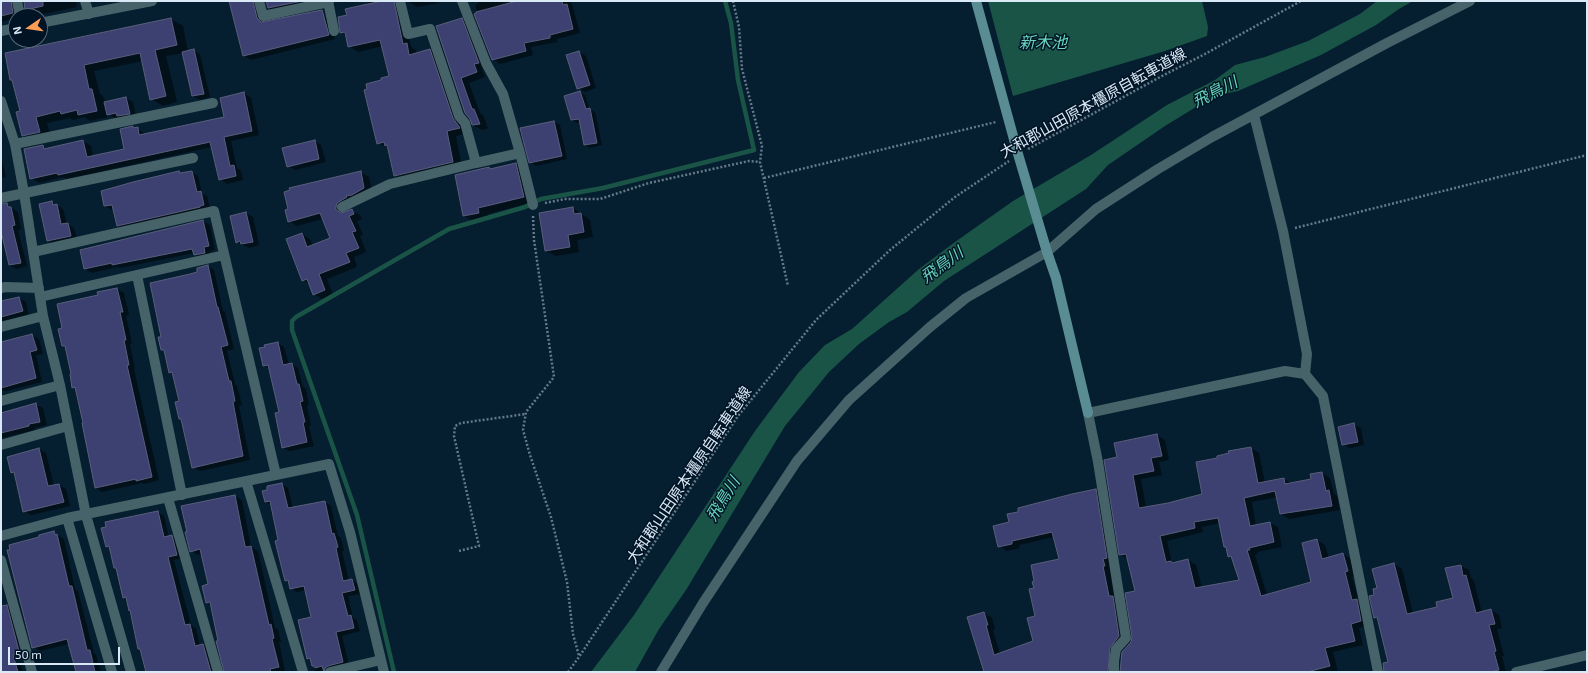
<!DOCTYPE html>
<meta charset="utf-8">
<style>
body{margin:0}
#map{position:relative;width:1588px;height:673px;overflow:hidden;background:#051e30;font-family:"Exo 2",sans-serif}
canvas{display:block}
.frame{position:absolute;inset:0;border:2px solid #dae9f6;pointer-events:none}
.north{position:absolute;left:8px;top:8px;width:40px;height:40px;box-sizing:border-box;background:#001426;border:1px solid #576979;border-radius:50%;rotate:257deg;font-size:11px;font-weight:700;line-height:16px;text-align:center;color:#dae9f6}
.north::after{content:'';display:block;margin:auto;width:14px;height:18px;background:#fc9d54;clip-path:polygon(50% 0,100% 100%,50% 72%,0 100%)}
.scale{position:absolute;left:8px;top:647px;width:112px;height:18px;box-sizing:border-box;border:2px solid #dae9f6;border-top:0;padding-left:5px;font-size:12px;line-height:14px;white-space:nowrap;color:#dae9f6;-webkit-text-stroke:3px #001426;paint-order:stroke}
</style>
<div id="map">
<canvas width="1588" height="673"></canvas>
<div class="frame"></div>
<div class="north">N</div>
<div class="scale">50 m</div>
</div>
<script>
const ctx = document.querySelector('canvas').getContext('2d');
ctx.lineJoin = 'round';
function fillPath(path, color) {
  ctx.fillStyle = color;
  ctx.fill(path, 'evenodd');
}
function shape(rows) {
  const path = new Path2D();
  for (const r of rows) {
    path.moveTo(r[0], r[1]);
    for (let i = 2; i < r.length; i += 2) path.lineTo(r[i], r[i + 1]);
  }
  return path;
}
function strokePath(path, color, width, dash) {
  ctx.strokeStyle = color;
  ctx.lineWidth = width;
  ctx.lineCap = dash ? 'butt' : 'round';
  ctx.setLineDash(dash || []);
  ctx.stroke(path);
}
function write(font, color, halo, rows, align = 'center') {
  ctx.font = font + ' "Exo 2","Noto Sans JP",sans-serif';
  ctx.lineWidth = 3;
  ctx.setLineDash([]);
  ctx.textBaseline = 'middle';
  ctx.strokeStyle = halo;
  ctx.fillStyle = color;
  for (const [text, x, y, turn = 0] of rows) {
    ctx.save();
    ctx.translate(x, y);
    ctx.rotate((+turn || 0) * Math.PI / 180);
    ctx.textAlign = isNaN(turn) ? turn : align;
    if (halo) ctx.strokeText(text, 0, 0);
    ctx.fillText(text, 0, 0);
    ctx.restore();
  }
}
const water = shape([
 [988,1,1202,1,1208,27,1207,36,1165,51,1013,96],
 [1377,1,1413,1,1399,9,1376,25,1321,55,1238,91,1214,96,1165,126,1108,165,1086,189,944,281,907,312,889,322,859,344,829,372,785,426,686,590,659,629,635,672,591,672,634,615,755,431,799,372,825,345,852,329,919,269,955,242,1013,201,1091,155,1167,105,1215,80,1235,65,1265,57,1308,41,1360,14]
]);
const shadow = shape([
 [1,1,21,1,16,18,1,22],
 [24,1,76,1,77,7,43,14,40,12,34,14,26,9],
 [230,1,259,1,259,7,264,23,323,16,330,20,335,39,251,60,244,56],
 [267,1,297,1,298,7,275,12,269,8],
 [367,1,406,1,403,8,411,47,416,50,417,54,430,50,439,55,468,133,456,136,462,167,404,180,394,175,388,148,377,143,368,90,391,77,383,46,358,52,349,46,347,35,341,32,348,16,368,5],
 [408,1,438,1,439,3,417,7],
 [477,1,571,1,580,33,557,39,557,42,531,47,533,55,500,64,493,59,475,5,478,4],
 [171,19,183,26,188,52,193,50,200,54,210,97,200,100,193,96,183,53,166,56,177,102,163,106,151,99,143,61,94,71,100,94,103,96,105,103,126,98,133,102,136,117,124,120,120,117,115,118,107,114,108,117,90,121,84,117,73,120,70,118,47,123,51,138,34,142,22,135,21,112,14,81],
 [461,19,470,24,487,68,482,69,485,77,469,83,480,113,483,115,488,128,482,130,473,125,437,27],
 [579,52,586,56,596,88,585,92,578,88],
 [580,92,585,95,590,110,595,112,602,145,590,148,585,145,580,122,577,123,572,120],
 [244,93,251,98,259,135,231,141,237,168,241,171,243,180,227,184,220,179,212,147,67,179,63,177,39,183,31,178,42,146,48,149,83,141,91,146,93,157,125,150,133,127,137,128,146,135,225,118],
 [554,122,560,125,567,159,536,166,530,162],
 [315,141,321,145,326,162,295,170,288,166],
 [1,156,6,177,1,178],
 [516,164,526,170,534,202,488,214,489,219,475,222,464,216,456,176,489,168,492,169],
 [179,172,182,174,191,172,198,176,202,194,207,196,210,209,125,230,118,226,115,209,112,210,105,206,102,192],
 [360,172,369,177,372,192,345,208,344,212,352,211,360,215,362,219,357,221,363,235,360,236,366,252,354,257,357,267,327,279,333,295,322,299,314,294,311,285,303,280,302,234,310,239,313,246,331,239,322,219,297,226,289,221],
 [52,202,63,209,67,224,74,228,77,240,55,245,48,241],
 [11,208,18,212,21,229,18,230,27,266,16,269,9,265,1,229,1,210],
 [573,208,590,220,593,237,577,240,579,252,556,256,546,251],
 [246,213,253,217,259,245,249,248,237,242],
 [203,221,210,225,215,250,210,251,211,256,201,259,194,253,120,268,117,267,92,273,85,269],
 [208,266,214,270,223,311,225,312,234,349,227,351,235,384,237,386,242,405,239,406,250,460,200,471,193,467,182,420,180,419,180,401,174,375,170,373,165,351,162,350,162,338,198,272],
 [117,289,124,293,129,315,126,316,132,343,130,344,135,369,134,369,159,480,144,484,142,483,102,492,96,488,85,424,77,389,73,387,72,375,66,347,63,346,63,329,99,296],
 [19,298,26,302,29,315,1,321,1,302],
 [32,335,39,339,43,354,36,355,42,382,6,391,1,390,1,346],
 [278,343,284,347,289,365,292,364,298,368,303,387,306,389,309,405,307,405,311,426,309,426,314,446,290,451,283,448,280,413,270,369,263,365],
 [36,405,43,408,47,425,35,428,35,430,1,438,1,414],
 [1354,425,1361,428,1364,445,1350,448,1343,444],
 [1157,435,1165,440,1169,460,1159,462,1162,475,1141,479,1146,508,1203,495,1218,459,1251,448,1259,453,1265,483,1284,479,1292,484,1313,480,1322,473,1330,478,1334,494,1337,496,1340,510,1289,519,1281,514,1278,497,1252,502,1256,526,1270,523,1278,527,1282,547,1257,552,1258,554,1255,555,1267,595,1312,582,1317,540,1325,545,1329,558,1343,554,1351,559,1356,576,1352,577,1359,601,1369,626,1359,628,1363,645,1333,652,1338,672,1121,672,1133,640,1136,592,1128,559,1120,554,1118,458],
 [1220,523,1225,546,1227,547,1229,556,1233,559,1240,581,1202,588,1196,565,1188,560,1172,563,1167,541,1203,532,1202,527],
 [39,449,46,453,54,486,59,485,66,489,70,506,31,515,24,511,15,474,12,472],
 [282,484,288,488,293,508,325,502,331,506,338,536,341,538,344,551,342,551,349,581,352,580,358,584,361,594,348,596,353,618,357,620,360,631,342,636,349,666,332,672,315,672,312,660,308,658,312,617,306,590,297,592,291,588,290,583,286,580,280,541,272,505,266,502],
 [1096,490,1104,495,1127,641,1118,653,1116,672,985,672,984,613,992,618,995,629,993,630,1000,654,1035,642,1036,616,1035,589,1060,560,1054,537,1019,545,1020,548,1007,551,999,546,1010,523],
 [235,496,242,500,251,547,258,551,275,628,278,629,281,642,279,642,285,671,228,672,211,605,207,602,209,585,202,554,198,555,191,551],
 [158,512,164,516,169,537,172,536,178,540,184,558,174,560,191,625,196,629,200,646,203,645,210,649,216,672,147,672,142,650,139,648,131,611,130,610,127,599,124,597,117,569,115,567,111,548,106,546],
 [54,533,64,539,75,589,78,591,94,653,96,655,101,672,72,672,76,671,69,644,40,651,33,647,14,572,12,571,9,559,40,538],
 [1394,564,1402,569,1413,614,1439,607,1454,599,1461,566,1469,570,1471,578,1474,581,1482,613,1491,610,1499,615,1502,628,1497,629,1504,656,1502,656,1506,672,1387,672,1389,662,1378,619,1375,617,1376,595,1378,589],
 [6,606,13,610,25,651,1,656,1,607],
 [15,662,21,666,23,672,1,672,1,667]
]);
const stream = shape([
 [394,672,357,515,292,330,292,321,296,317,449,229,525,207,541,199,603,188,754,150,738,80,731,23,725,1]
]);
const building = shape([
 [1,1,11,1,13,13,1,16,1,1],
 [24,1,43,1,43,6,25,10,24,1],
 [229,1,253,1,257,18,261,22,322,10,329,35,243,56,229,1],
 [266,1,302,1,268,8,266,1],
 [382,1,394,1,403,44,407,43,409,55,430,49,453,118,460,128,447,131,453,162,394,176,387,145,385,146,384,142,377,144,364,90,367,89,366,84,381,80,381,78,389,76,380,40,348,47,345,32,340,33,338,17,347,15,345,9,382,1],
 [517,1,562,1,563,5,567,4,573,29,550,35,550,38,524,43,526,51,492,60,474,14,476,13,476,12,517,1],
 [171,18,177,45,155,50,166,96,150,100,140,53,84,65,89,89,92,89,97,111,78,115,77,110,61,114,60,111,36,117,40,132,22,136,16,112,20,111,12,80,10,80,5,53,171,18],
 [462,18,479,63,474,64,477,72,461,78,472,109,474,109,480,124,472,125,470,119,465,113,436,26,462,18],
 [194,49,204,94,192,96,182,52,194,49],
 [579,51,590,85,577,89,566,55,579,51],
 [580,91,586,109,590,108,597,143,584,145,579,119,571,120,564,96,580,91],
 [244,92,252,131,224,137,230,166,234,165,236,176,219,180,210,142,58,175,57,173,30,179,24,149,43,145,44,149,83,140,87,157,124,149,120,129,133,126,133,128,138,127,139,135,224,117,220,98,244,92],
 [126,97,130,114,117,116,116,113,107,115,104,102,126,97],
 [554,121,562,156,529,163,520,128,554,121],
 [315,140,319,159,287,167,282,148,315,140],
 [516,163,524,197,478,208,479,213,463,216,455,175,489,167,490,169,516,163],
 [179,171,180,173,192,171,197,192,201,191,204,205,200,206,200,207,117,226,112,205,104,206,101,191,133,182,179,171],
 [361,171,364,188,352,195,346,196,347,197,337,203,336,207,336,210,341,213,352,209,354,214,349,216,356,231,352,232,359,248,346,253,350,262,319,274,325,290,313,295,307,279,302,281,286,239,302,233,307,247,330,238,320,213,288,222,285,210,288,209,284,192,290,190,289,188,361,171],
 [52,201,53,205,57,204,61,224,68,223,71,236,47,241,39,204,52,201],
 [7,203,8,207,11,207,15,225,12,226,21,263,9,265,1,231,1,204,7,203],
 [573,207,574,214,581,213,584,232,568,235,570,247,545,251,539,213,573,207],
 [246,212,253,242,241,244,240,241,236,243,230,216,246,212],
 [203,220,209,246,204,247,205,253,194,255,192,249,112,265,112,263,84,269,80,250,203,220],
 [208,265,217,307,218,307,228,345,221,347,229,381,231,381,235,401,233,402,243,456,192,468,181,419,179,419,175,402,179,401,172,372,169,373,164,350,161,350,158,337,161,337,150,283,190,274,197,272,197,268,208,265],
 [117,288,123,312,120,312,126,340,124,340,129,365,127,365,152,477,136,481,136,479,95,488,82,423,83,423,75,387,72,388,70,374,71,374,65,346,62,346,58,329,62,328,57,304,98,295,97,292,117,288],
 [19,297,23,311,1,317,1,301,19,297],
 [32,334,37,350,30,352,36,378,1,388,1,342,32,334],
 [278,342,283,365,292,363,297,384,299,384,303,401,300,402,305,422,303,422,307,442,282,448,275,413,279,412,268,365,263,366,259,348,265,347,264,345,278,342],
 [36,403,40,422,29,424,29,426,1,433,1,413,36,403],
 [1354,423,1358,442,1342,445,1338,427,1354,423],
 [1157,434,1162,456,1151,458,1154,471,1133,475,1139,508,1168,503,1202,494,1196,462,1217,458,1217,456,1229,453,1228,451,1251,447,1258,483,1284,478,1285,484,1311,479,1310,474,1322,472,1326,491,1329,490,1332,506,1280,514,1275,491,1244,498,1250,526,1270,522,1274,542,1249,548,1250,550,1247,550,1261,596,1311,582,1302,543,1317,539,1322,559,1343,553,1348,571,1345,572,1352,600,1357,599,1361,621,1351,624,1355,641,1325,648,1330,666,1307,672,1120,672,1122,652,1131,642,1132,637,1125,593,1135,591,1126,554,1119,555,1104,460,1117,457,1114,443,1157,434],
 [1218,518,1224,547,1226,547,1228,557,1231,556,1239,580,1195,588,1188,559,1172,563,1171,561,1166,562,1160,536,1195,528,1194,522,1218,518],
 [39,448,48,486,59,484,64,502,23,512,14,472,11,473,7,457,39,448],
 [282,483,288,508,325,501,332,534,334,533,338,547,336,548,343,581,352,579,355,590,342,593,348,616,351,615,354,628,336,632,343,662,328,666,325,668,324,672,322,666,315,668,314,666,312,666,310,658,307,659,298,620,311,617,304,586,290,589,288,580,285,581,275,541,278,540,270,501,265,502,262,491,267,490,267,486,282,483],
 [1096,489,1107,558,1103,559,1105,566,1103,566,1109,596,1113,596,1119,636,1110,648,1108,672,984,672,967,617,984,612,988,625,986,625,994,655,1033,641,1027,618,1035,616,1029,589,1034,588,1032,582,1034,581,1031,565,1059,559,1052,532,1012,541,1012,544,998,547,993,526,1009,522,1007,514,1018,512,1018,508,1072,494,1096,489],
 [235,495,245,546,247,547,251,546,269,625,271,624,274,638,272,639,279,667,270,669,271,672,224,672,216,641,218,641,210,602,206,603,202,586,208,584,200,549,190,552,185,532,187,532,181,506,235,495],
 [158,511,164,537,172,535,177,555,168,557,185,625,190,624,195,646,203,644,211,672,146,672,140,649,138,649,130,610,129,611,126,597,123,598,116,568,114,568,109,546,106,547,101,528,106,527,105,522,158,511],
 [54,531,55,535,57,534,69,586,72,586,87,650,90,650,95,672,76,672,67,639,32,648,7,550,10,550,9,545,39,537,39,535,54,531],
 [1394,563,1407,614,1437,607,1436,602,1453,598,1445,568,1461,565,1463,576,1466,575,1476,613,1491,609,1495,624,1489,625,1496,651,1494,652,1499,670,1490,672,1384,672,1383,663,1388,662,1377,617,1374,618,1369,596,1374,595,1373,589,1377,588,1372,569,1394,563],
 [7,605,19,651,14,652,15,654,13,655,18,672,1,672,1,606,7,605]
]);
const path = shape([
 [733,1,739,27,742,69,762,146,760,162,788,286],
 [1028,149,1162,76,1205,54,1301,1],
 [764,178,996,122],
 [545,203,565,199,600,199,649,183,749,161,760,162],
 [533,216,534,240,554,377,526,412,523,430,530,455,551,517,567,582,573,634,579,656],
 [1295,228,1587,155],
 [459,551,479,546,454,436,455,426,461,423,526,414],
 [568,672,579,657,738,416,816,320,890,250,955,197,1009,161]
]);
const street = shape([
 [17,1,20,16],
 [85,1,89,14],
 [259,1,263,16,329,2],
 [328,1,334,31],
 [400,1,408,34,430,29,459,116,465,123,476,163,520,153],
 [462,1,486,63,503,94,520,153,533,205],
 [40,23,152,1],
 [1,31,16,28],
 [1,101,15,144,24,193,43,316,60,385,86,515,131,672],
 [1254,115,1283,231,1307,354,1305,374],
 [15,144,213,103],
 [1,198,193,158],
 [342,207,390,184,476,163],
 [33,252,214,211,276,475],
 [137,275,182,495],
 [1,288,6,287,39,288],
 [40,297,224,255],
 [1,327,43,316],
 [1,401,60,385],
 [1,445,68,426],
 [246,481,303,672],
 [168,498,218,672],
 [67,518,112,672],
 [1,536,67,518,329,464,350,532,384,672],
 [1,560,32,672],
 [330,672,381,660],
 [661,672,703,603,797,461,849,400,930,327,966,298,1047,252,1096,209,1158,169,1212,137,1387,43,1470,1],
 [1114,672,1114,661,1116,649,1126,638,1098,462,1088,413,1285,371,1305,374,1323,396,1378,672],
 [1516,672,1587,655]
]);
const secondary = shape([
 [976,1,1018,154,1047,252,1056,278,1088,413]
]);
const streetNames = [
 ["大和郡山田原本橿原自転車道線",1093,103,-29],
 ["大和郡山田原本橿原自転車道線",689,475,-56]
];
const waterNames = [
 ["新木池",1043,43],
 ["飛鳥川",1215,92,-27],
 ["飛鳥川",942,265,-36],
 ["飛鳥川",723,499,-58]
];
fillPath(water, '#1a5447');
fillPath(shadow, '#0007');
strokePath(stream, '#1a5447', 4.5);
fillPath(building, '#3d4171');
strokePath(building, '#595e7b', 1);
strokePath(path, '#657a8a', 2.5, [2, 2]);
strokePath(street, '#456368', 10);
strokePath(secondary, '#5a8c94', 10);
write('15px', '#dae9f6', '#001426', streetNames);
write('italic 16px', '#68d6ba', '#001426', waterNames);
</script>
